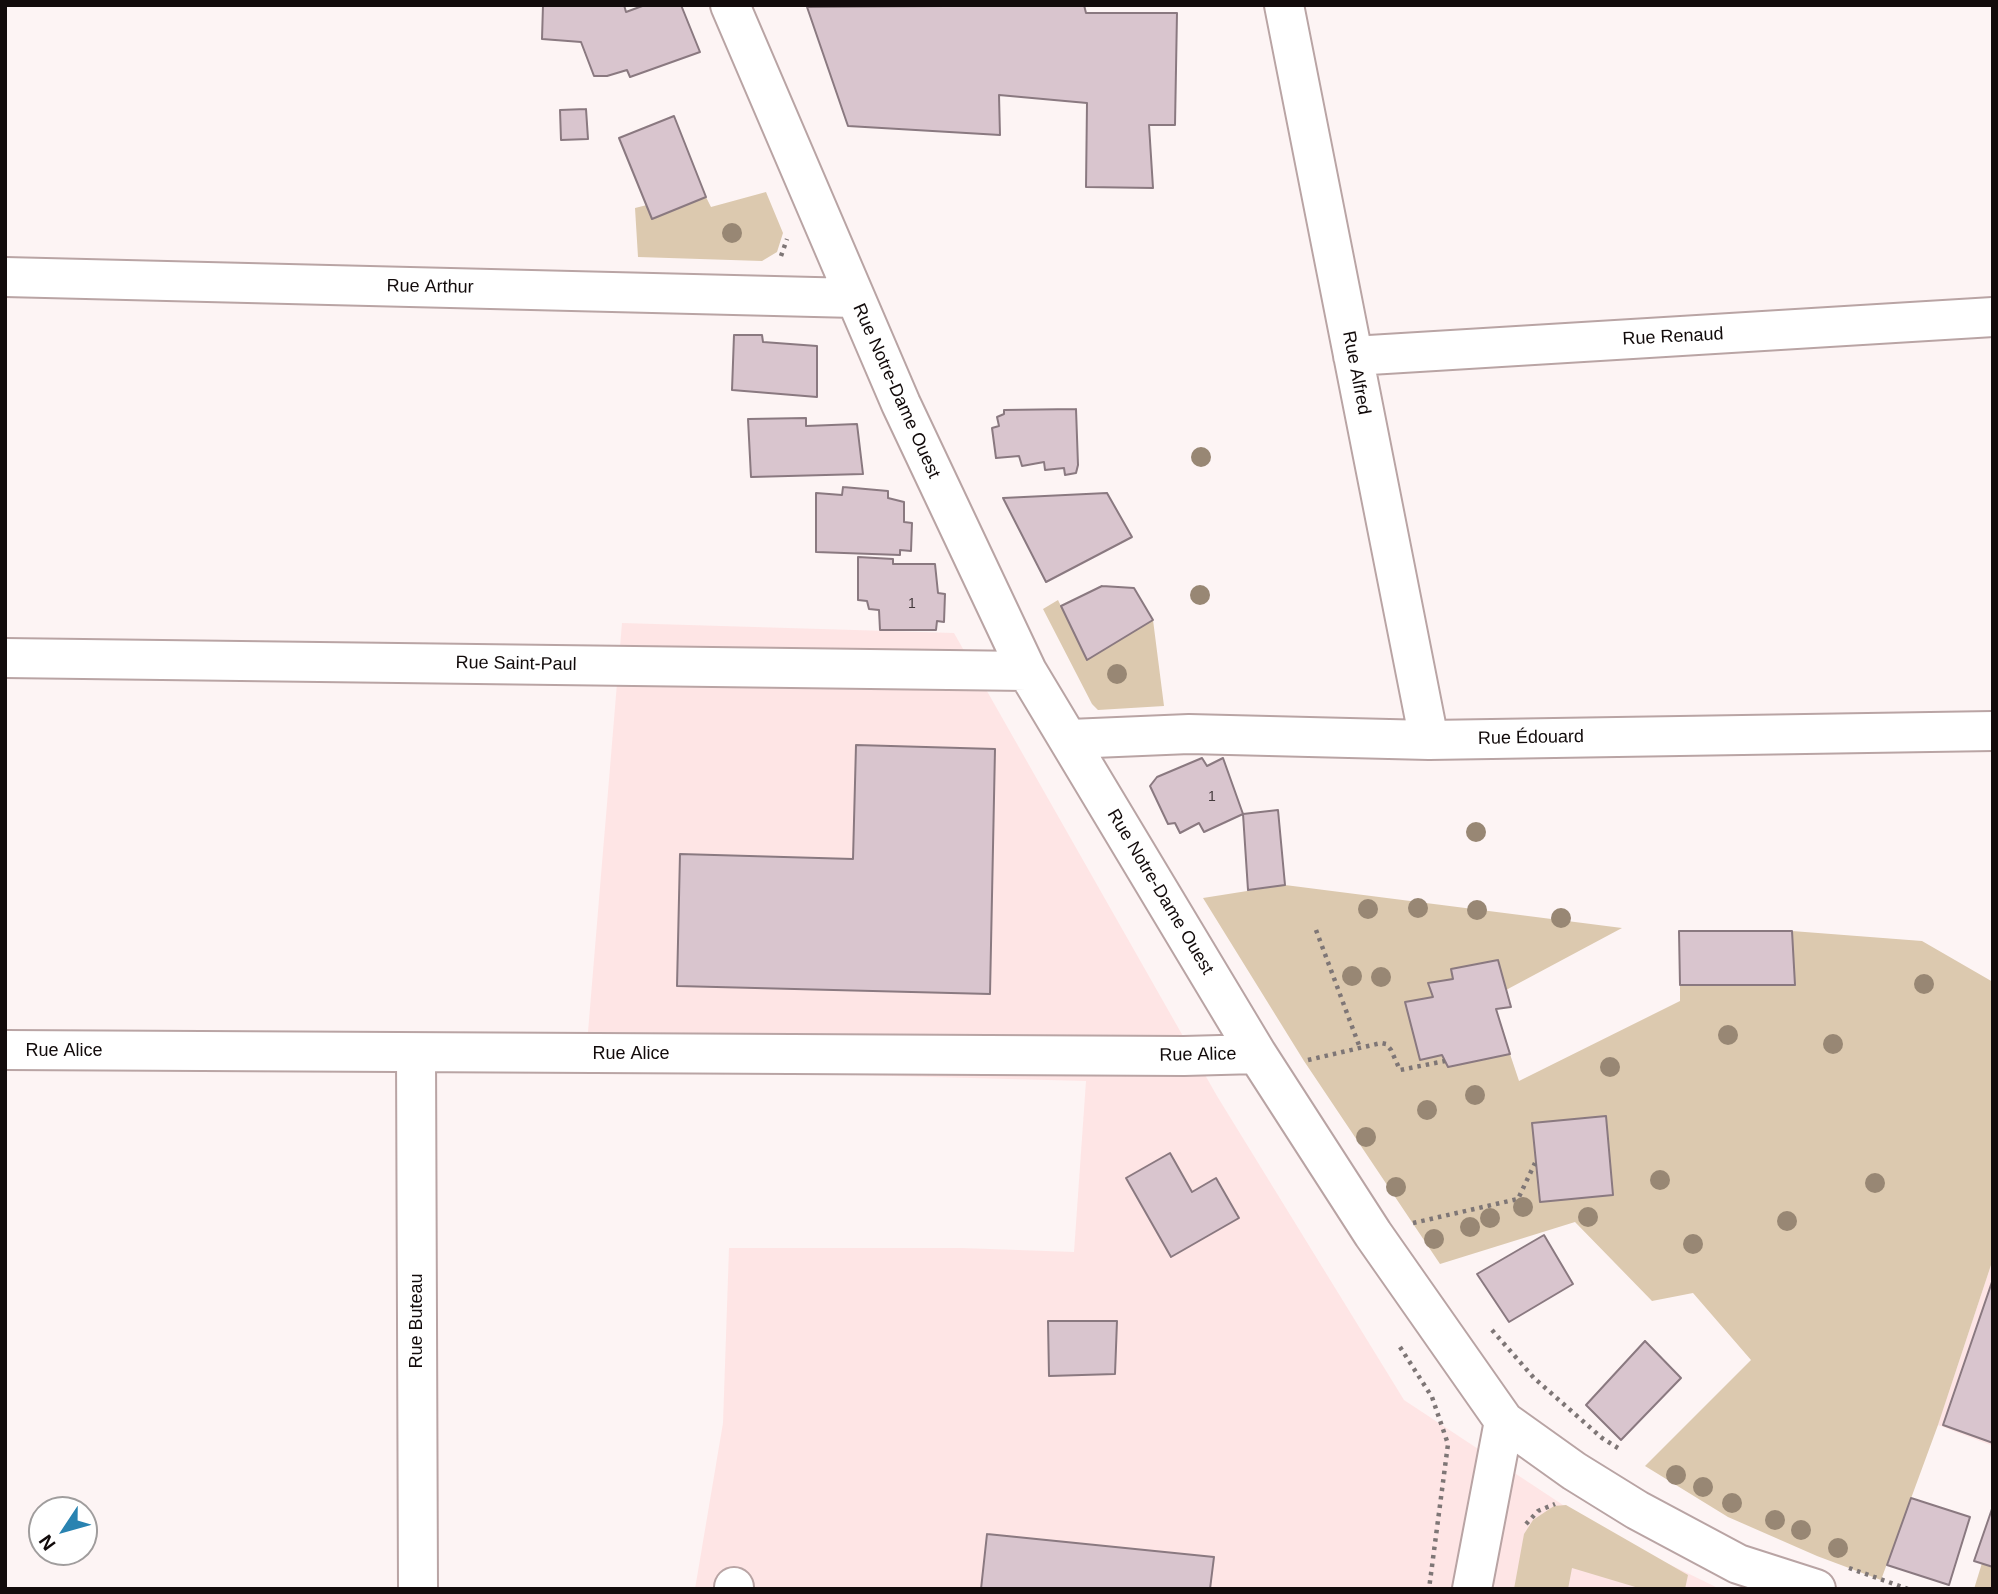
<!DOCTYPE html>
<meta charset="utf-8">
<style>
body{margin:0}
#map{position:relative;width:1998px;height:1594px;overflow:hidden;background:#fdf4f4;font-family:Arial,sans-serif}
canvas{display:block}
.frame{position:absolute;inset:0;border:7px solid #120b0b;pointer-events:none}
.north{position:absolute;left:28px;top:1496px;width:70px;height:70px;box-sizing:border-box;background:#fff;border:2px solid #a09d9d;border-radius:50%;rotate:234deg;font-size:19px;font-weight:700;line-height:28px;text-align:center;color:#120b0b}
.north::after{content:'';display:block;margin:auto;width:24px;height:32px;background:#2983b1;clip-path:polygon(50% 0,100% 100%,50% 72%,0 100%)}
</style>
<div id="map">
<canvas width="1998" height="1594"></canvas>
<div class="frame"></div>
<div class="north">N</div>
</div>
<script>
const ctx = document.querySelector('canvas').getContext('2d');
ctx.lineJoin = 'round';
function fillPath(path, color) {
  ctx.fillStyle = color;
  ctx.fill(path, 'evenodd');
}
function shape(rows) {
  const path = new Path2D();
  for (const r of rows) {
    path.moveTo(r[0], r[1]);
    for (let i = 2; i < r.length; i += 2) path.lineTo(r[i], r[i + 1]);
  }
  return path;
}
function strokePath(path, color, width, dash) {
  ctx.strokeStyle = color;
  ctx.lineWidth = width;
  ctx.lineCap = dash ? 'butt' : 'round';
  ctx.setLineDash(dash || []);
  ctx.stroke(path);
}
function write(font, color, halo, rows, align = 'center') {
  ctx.font = font + ' Arial,sans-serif';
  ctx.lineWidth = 5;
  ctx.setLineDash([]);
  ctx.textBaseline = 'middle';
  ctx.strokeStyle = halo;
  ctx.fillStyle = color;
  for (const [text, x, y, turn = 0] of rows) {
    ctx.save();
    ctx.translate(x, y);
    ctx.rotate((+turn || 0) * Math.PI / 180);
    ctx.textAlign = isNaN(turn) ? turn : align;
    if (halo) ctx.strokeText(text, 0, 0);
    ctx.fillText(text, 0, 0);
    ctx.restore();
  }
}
const built = shape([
 [622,623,954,633,1217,1096,1404,1400,1566,1507,1636,1548,1720,1589,695,1589,723,1423,729,1248,962,1248,1074,1252,1086,1081,585,1068],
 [1993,1259,1993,1446,1938,1425]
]);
const green = shape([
 [766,192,783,233,777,252,762,261,638,257,635,208,647,205,653,219,706,197,711,207],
 [1058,600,1087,660,1153,620,1164,706,1098,710,1092,704,1043,609],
 [1285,885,1622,928,1506,990,1497,960,1451,969,1453,979,1429,983,1433,997,1405,1002,1420,1060,1442,1055,1448,1067,1510,1054,1519,1081,1680,1001,1680,985,1795,985,1792,931,1922,941,1993,982,1993,1259,1938,1425,1881,1580,1817,1556,1728,1517,1645,1466,1751,1360,1693,1293,1652,1301,1575,1222,1440,1264,1304,1061,1203,898],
 [1566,1505,1688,1575,1685,1589,1642,1589,1572,1568,1568,1589,1514,1589,1524,1534,1533,1520,1554,1506],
 [1982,1563,1993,1567,1993,1589,1974,1589]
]);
const building = shape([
 [543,5,624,5,626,12,645,5,681,5,700,52,630,77,627,70,607,76,594,76,581,42,542,39,543,5],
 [1084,5,1086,13,1177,13,1175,125,1149,125,1153,188,1086,187,1087,103,999,95,1000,135,848,126,807,7,1084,5],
 [586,109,588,139,561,140,560,110,586,109],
 [674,116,706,197,652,219,619,138,674,116],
 [734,335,762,335,763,342,817,346,817,397,732,390,734,335],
 [1076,409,1078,465,1076,473,1065,475,1064,468,1045,470,1044,462,1022,466,1019,456,996,458,992,428,999,426,997,417,1004,414,1004,410,1076,409],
 [806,418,806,426,857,424,863,474,751,477,748,419,806,418],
 [843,487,888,491,888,498,904,502,904,522,912,523,911,551,900,550,900,555,816,552,816,493,842,495,843,487],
 [1107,493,1132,537,1046,582,1003,498,1107,493],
 [858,557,893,559,893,564,935,564,938,593,945,594,944,622,937,621,936,630,880,630,879,610,869,609,867,601,858,600,858,557],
 [1102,586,1134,588,1153,620,1087,660,1061,606,1102,586],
 [856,745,995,749,990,994,677,986,680,854,853,859,856,745],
 [1202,758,1207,766,1223,758,1243,814,1204,832,1199,823,1180,833,1175,823,1168,824,1150,786,1157,777,1202,758],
 [1278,810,1285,885,1248,890,1243,814,1278,810],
 [1679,931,1792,931,1795,985,1680,985,1679,931],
 [1498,960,1511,1007,1496,1009,1510,1054,1448,1067,1442,1055,1420,1060,1405,1002,1433,997,1428,983,1453,979,1451,969,1498,960],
 [1606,1116,1613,1195,1540,1202,1532,1123,1606,1116],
 [1170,1153,1192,1192,1216,1178,1239,1218,1171,1257,1126,1178,1170,1153],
 [1544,1235,1573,1284,1509,1322,1477,1274,1544,1235],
 [1993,1279,1993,1443,1943,1425,1993,1279],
 [1048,1321,1117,1321,1115,1374,1049,1376,1048,1321],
 [1645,1341,1681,1378,1621,1440,1586,1405,1645,1341],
 [1911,1498,1970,1517,1949,1585,1887,1565,1911,1498],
 [1993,1506,1993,1567,1974,1561,1993,1506],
 [987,1534,1214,1557,1210,1589,981,1589,987,1534]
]);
const path = shape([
 [781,256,787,239],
 [1316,930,1360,1048],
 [1308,1060,1381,1043,1386,1044,1391,1050,1400,1070,1445,1061],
 [1413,1223,1518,1199,1535,1163],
 [1492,1330,1534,1378,1602,1438,1618,1448],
 [1400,1347,1432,1397,1448,1444,1429,1589],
 [1526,1524,1538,1511,1555,1504],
 [1849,1568,1908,1589]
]);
const minor = shape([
 [730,5,901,404,1027,671,1257,1054,1373,1234,1504,1421,1574,1471,1637,1510,1738,1564,1816,1589],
 [1284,5,1429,740],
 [5,277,855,298],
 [1353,356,1993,317],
 [5,658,1027,671],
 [1070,739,1189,734,1429,740,1993,731],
 [5,1050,1184,1056,1257,1054],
 [416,1053,418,1589],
 [734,1589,734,1587],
 [1472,1589,1504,1421]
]);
const trees = [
 [732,233],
 [1201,457],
 [1200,595],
 [1117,674],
 [1476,832],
 [1418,908],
 [1368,909],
 [1477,910],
 [1561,918],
 [1352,976],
 [1381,977],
 [1924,984],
 [1728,1035],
 [1833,1044],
 [1610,1067],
 [1475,1095],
 [1427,1110],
 [1366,1137],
 [1660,1180],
 [1875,1183],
 [1396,1187],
 [1523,1207],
 [1588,1217],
 [1490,1218],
 [1787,1221],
 [1470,1227],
 [1434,1239],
 [1693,1244],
 [1676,1475],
 [1703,1487],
 [1732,1503],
 [1775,1520],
 [1801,1530],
 [1838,1548]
];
const numberNames = [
 ["1",912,604],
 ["1",1212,797]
];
const streetNames = [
 ["Rue Arthur",430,287,1],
 ["Rue Renaud",1673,337,-3],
 ["Rue Alfred",1356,373,79],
 ["Rue Notre-Dame Ouest",896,391,66],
 ["Rue Saint-Paul",516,664,1],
 ["Rue Édouard",1531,738,-1],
 ["Rue Notre-Dame Ouest",1160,892,59],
 ["Rue Alice",64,1051],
 ["Rue Alice",631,1054],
 ["Rue Alice",1198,1055,-1],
 ["Rue Buteau",417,1321,-90]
];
fillPath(built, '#fee5e5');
fillPath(green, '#dcc9af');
fillPath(building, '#d9c5ce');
strokePath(building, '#8a7980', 2);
strokePath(minor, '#b9a4a4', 42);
strokePath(path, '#7e7676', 4.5, [3.5, 5]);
strokePath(minor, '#fff', 38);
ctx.fillStyle = '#988774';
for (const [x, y] of trees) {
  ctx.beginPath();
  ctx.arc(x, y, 10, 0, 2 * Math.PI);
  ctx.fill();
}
write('14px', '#443a3c', null, numberNames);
write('18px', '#120b0b', '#fff', streetNames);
</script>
